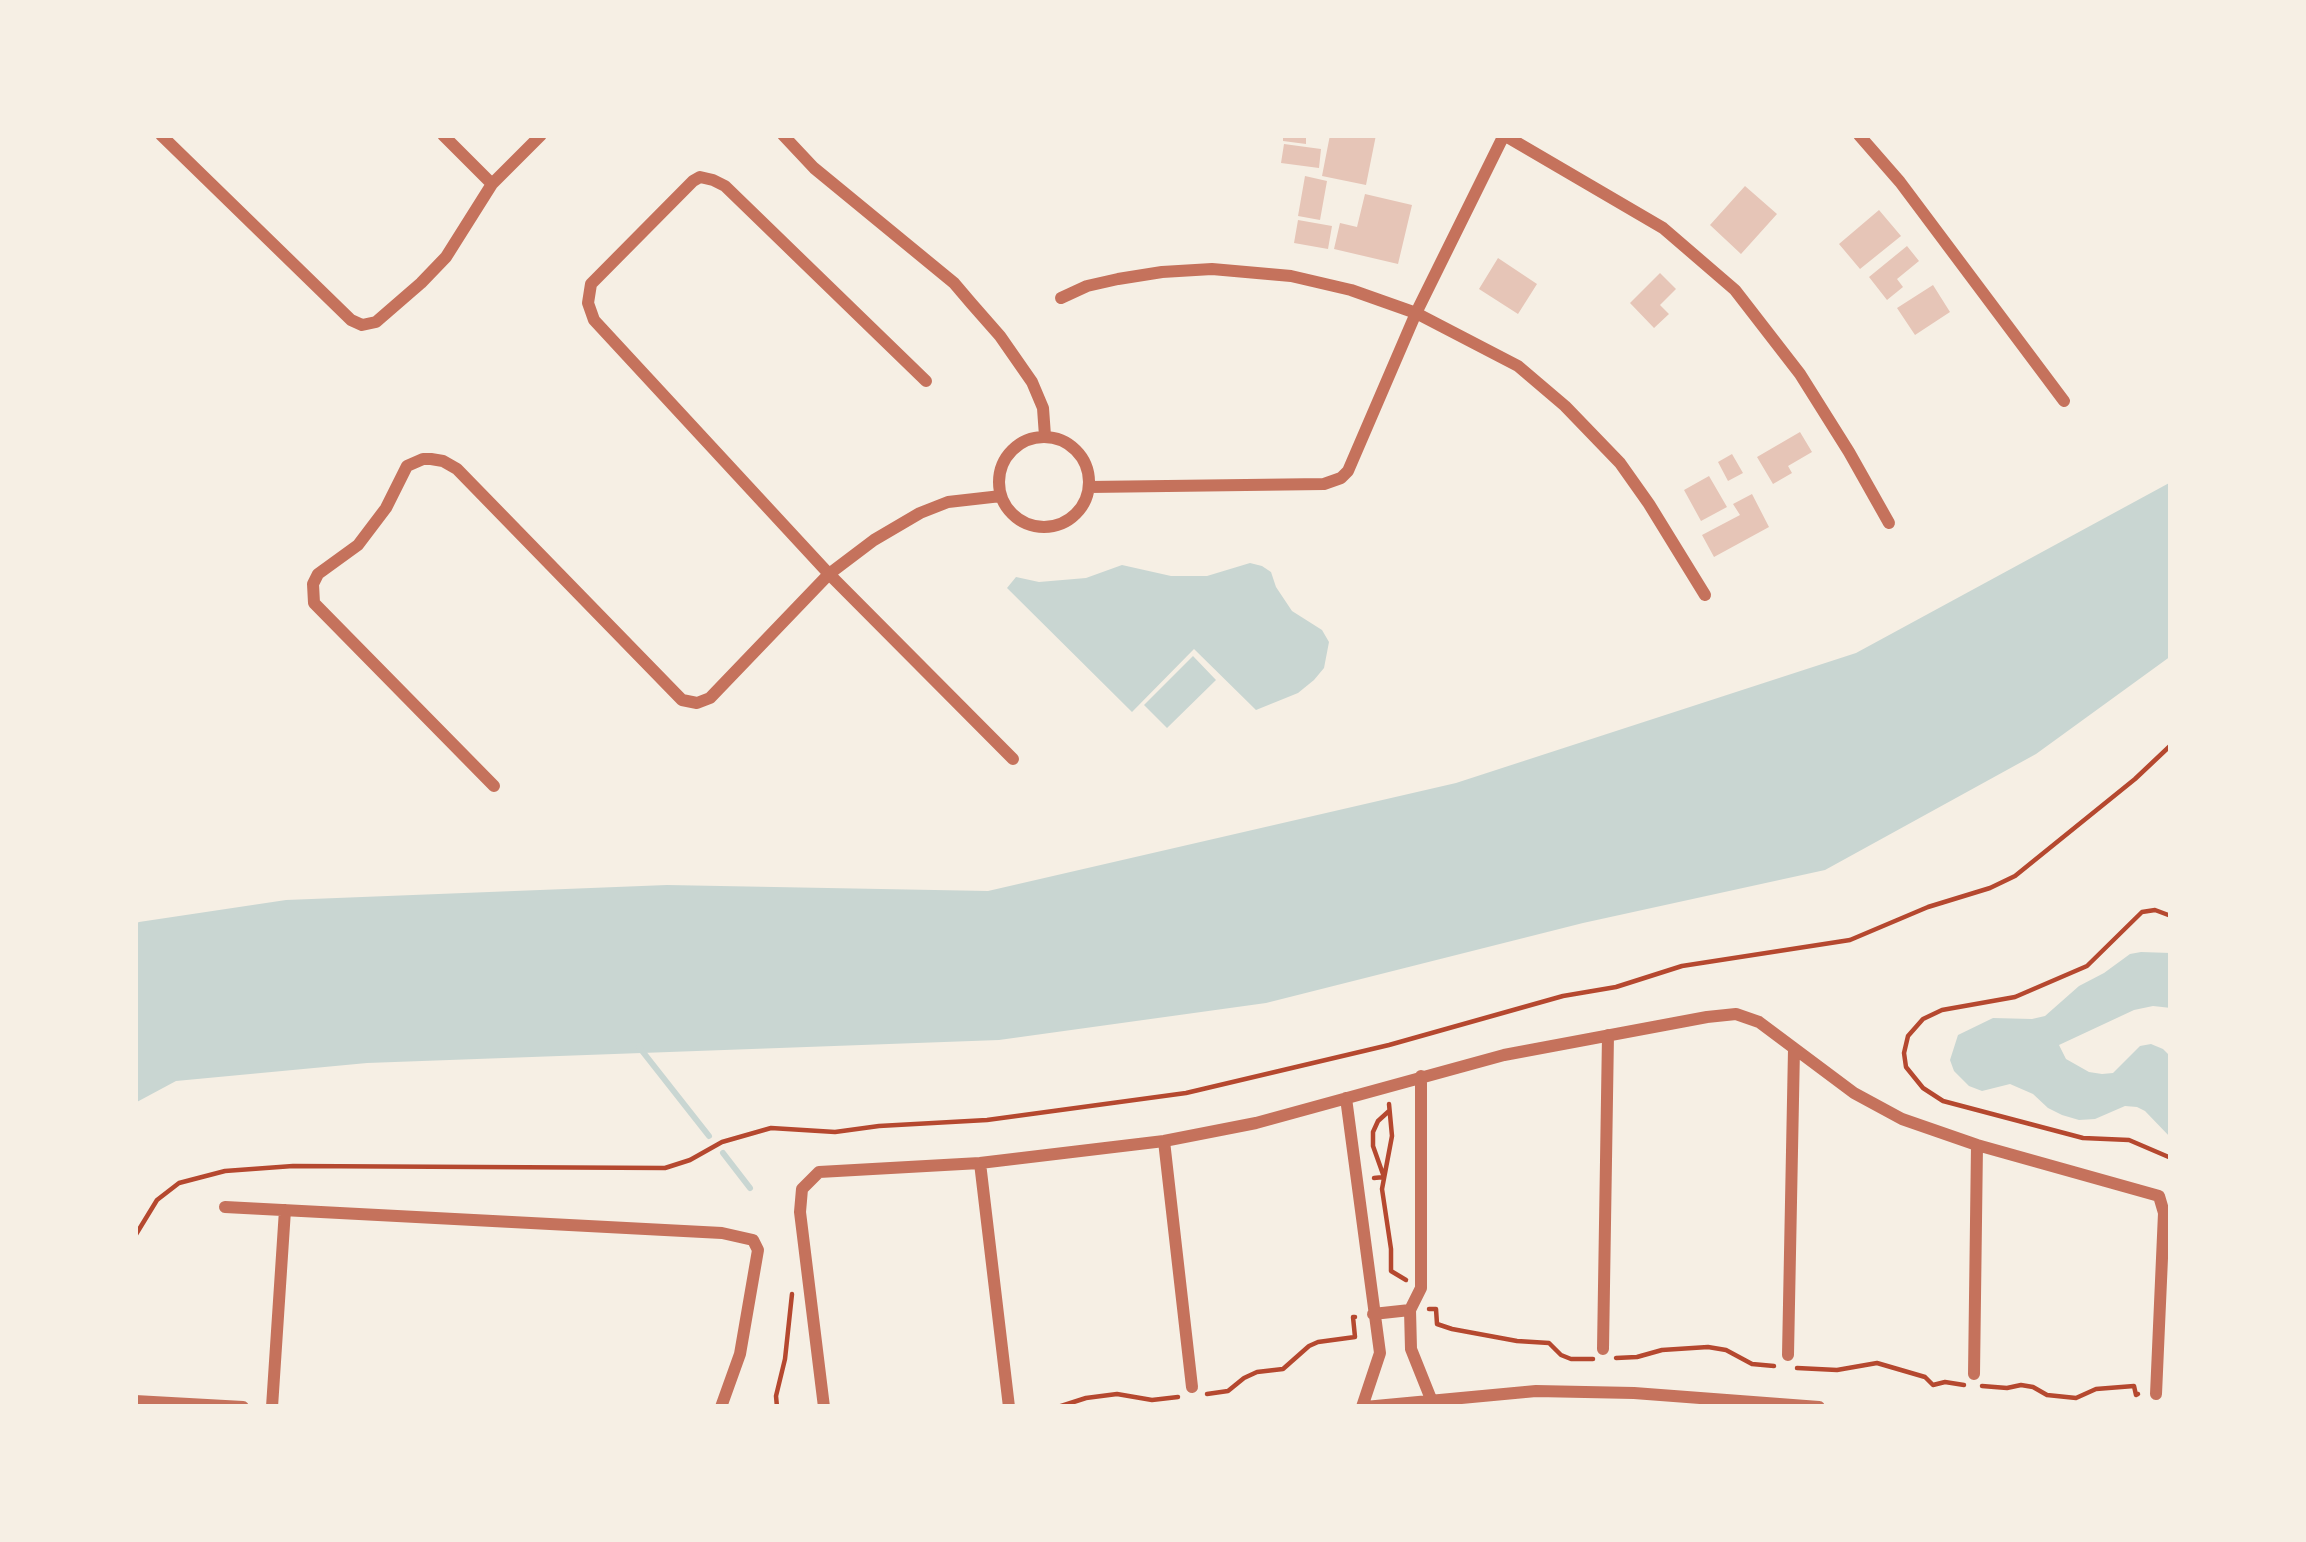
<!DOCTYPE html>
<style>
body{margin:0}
#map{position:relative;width:2306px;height:1542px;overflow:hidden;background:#f6efe4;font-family:Rubik,sans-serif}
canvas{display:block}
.frame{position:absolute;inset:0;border:138px solid #f6efe4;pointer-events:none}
</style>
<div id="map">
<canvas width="2306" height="1542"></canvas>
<div class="frame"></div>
</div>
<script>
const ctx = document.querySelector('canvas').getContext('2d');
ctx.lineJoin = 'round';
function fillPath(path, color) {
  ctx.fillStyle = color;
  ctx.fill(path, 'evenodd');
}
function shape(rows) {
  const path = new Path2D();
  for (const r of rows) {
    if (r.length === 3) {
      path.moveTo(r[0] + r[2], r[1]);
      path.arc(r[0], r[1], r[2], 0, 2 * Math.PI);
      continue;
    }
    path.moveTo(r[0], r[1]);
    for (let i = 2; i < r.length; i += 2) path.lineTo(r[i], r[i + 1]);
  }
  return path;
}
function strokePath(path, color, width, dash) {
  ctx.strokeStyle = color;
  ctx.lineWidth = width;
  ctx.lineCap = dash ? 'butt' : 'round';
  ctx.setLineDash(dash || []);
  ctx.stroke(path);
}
const water = shape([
 [2171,482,2171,656,2036,754,1825,870,1583,923,1266,1003,999,1040,367,1063,176,1081,135,1103,135,924,139,922,286,900,667,885,988,891,1456,783,1856,653],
 [1250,563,1262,566,1271,572,1276,587,1292,611,1322,630,1329,642,1324,668,1314,680,1298,693,1256,710,1194,649,1132,712,1007,588,1016,577,1039,582,1086,578,1122,565,1171,576,1207,576],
 [1193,656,1216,680,1167,728,1144,705],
 [2141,952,2171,953,2171,1008,2153,1006,2134,1010,2059,1045,2066,1059,2089,1072,2102,1074,2113,1073,2140,1046,2151,1044,2163,1049,2171,1057,2171,1138,2145,1111,2137,1107,2125,1106,2095,1119,2079,1120,2062,1115,2048,1108,2033,1094,2010,1084,1982,1091,1969,1086,1954,1071,1950,1060,1958,1035,1993,1018,2032,1019,2045,1016,2079,986,2104,973,2130,954]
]);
const stream = shape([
 [639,1047,709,1136],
 [723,1153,750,1188]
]);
const building = shape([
 [1283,135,1306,135,1306,144,1283,141],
 [1330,135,1376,135,1366,185,1322,176],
 [1284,144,1321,149,1319,168,1281,163],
 [1305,176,1327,181,1320,220,1298,216],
 [1745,186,1777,214,1741,254,1710,225],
 [1365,194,1412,205,1398,264,1334,249,1340,223,1357,227],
 [1879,210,1901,236,1860,269,1839,244],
 [1298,220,1332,226,1328,249,1294,243],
 [1907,246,1919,261,1897,279,1903,287,1887,300,1869,277],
 [1498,258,1537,284,1518,314,1479,289],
 [1660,273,1676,289,1660,305,1669,314,1654,328,1630,303],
 [1933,285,1950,312,1915,335,1897,308],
 [1800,432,1812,452,1788,466,1792,473,1773,484,1757,457],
 [1732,454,1743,473,1728,481,1718,462],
 [1709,476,1727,507,1701,521,1684,490],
 [1752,494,1769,527,1714,557,1702,535,1740,515,1733,504]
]);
const path = shape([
 [135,412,135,414],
 [2171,916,2155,910,2142,912,2087,966,2015,997,1942,1010,1923,1019,1908,1036,1904,1053,1906,1067,1923,1088,1943,1101,2083,1138,2129,1140,2171,1158],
 [1389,1104,1392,1136,1382,1189,1391,1249,1391,1271,1406,1280],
 [1374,1178,1384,1177,1373,1146,1373,1132,1378,1121,1389,1111],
 [135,1236,157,1200,179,1183,225,1171,293,1166,665,1168,690,1160,722,1142,771,1128,835,1132,879,1126,987,1120,1186,1093,1389,1045,1563,996,1616,987,1682,966,1850,940,1928,907,1990,888,2015,876,2135,779,2171,745],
 [1429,1309,1436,1309,1437,1324,1452,1329,1517,1341,1549,1343,1561,1355,1571,1359,1593,1359],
 [1616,1358,1637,1357,1662,1350,1708,1347,1726,1350,1752,1364,1774,1366],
 [1797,1368,1837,1370,1877,1363,1925,1377,1933,1385,1945,1382,1964,1385],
 [1982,1386,2007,1388,2021,1385,2033,1387,2047,1395,2076,1398,2096,1389,2134,1386,2136,1395,2138,1394],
 [1207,1394,1228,1391,1244,1378,1257,1372,1283,1369,1309,1346,1318,1342,1355,1337,1353,1317,1355,1317],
 [777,1407,776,1396,785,1359,792,1294],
 [1058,1407,1086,1398,1117,1394,1152,1400,1178,1397]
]);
const minor = shape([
 [161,135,351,320,362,325,376,322,421,283,446,257,492,184,541,135],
 [443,135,492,184],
 [783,135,814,168,954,283,971,303,1000,336,1032,382,1043,408,1045,436],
 [1859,135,1900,182,2064,401],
 [1061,298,1087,286,1118,279,1162,272,1212,269,1291,276,1351,290,1416,313,1518,366,1565,406,1620,463,1649,504,1705,595],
 [926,381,725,186,713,180,700,177,693,181,591,284,588,303,594,320,829,574,1013,759],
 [1044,482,45],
 [1089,487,1324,484,1341,478,1348,471,1416,313,1504,135,1663,228,1735,290,1800,374,1849,452,1889,523],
 [494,786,314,603,313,584,318,574,358,545,386,508,407,466,423,459,431,459,443,461,457,469,682,700,697,703,710,698,829,574,874,540,920,513,948,502,1001,496],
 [1421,1076,1421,1288,1410,1310,1411,1349,1431,1399],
 [1346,1098,1380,1353,1362,1407],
 [1164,1141,1192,1387],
 [980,1163,1009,1407],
 [225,1207,722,1233,753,1240,758,1250,740,1354,721,1407],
 [1373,1314,1410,1310],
 [1603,1349,1608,1035],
 [1788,1355,1794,1049],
 [1974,1374,1977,1145],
 [135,1401,243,1407],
 [272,1407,285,1210],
 [824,1407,800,1212,802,1189,819,1172,980,1163,1164,1141,1256,1123,1504,1055,1707,1017,1736,1014,1759,1022,1854,1093,1902,1119,1977,1145,2159,1196,2164,1213,2156,1394],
 [1365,1407,1536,1391,1634,1393,1819,1407]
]);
fillPath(water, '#c9d6d2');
strokePath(stream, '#c9d6d2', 6);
fillPath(building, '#e6c5b7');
strokePath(path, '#b5482f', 4.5);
strokePath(minor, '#c5725c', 12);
</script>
